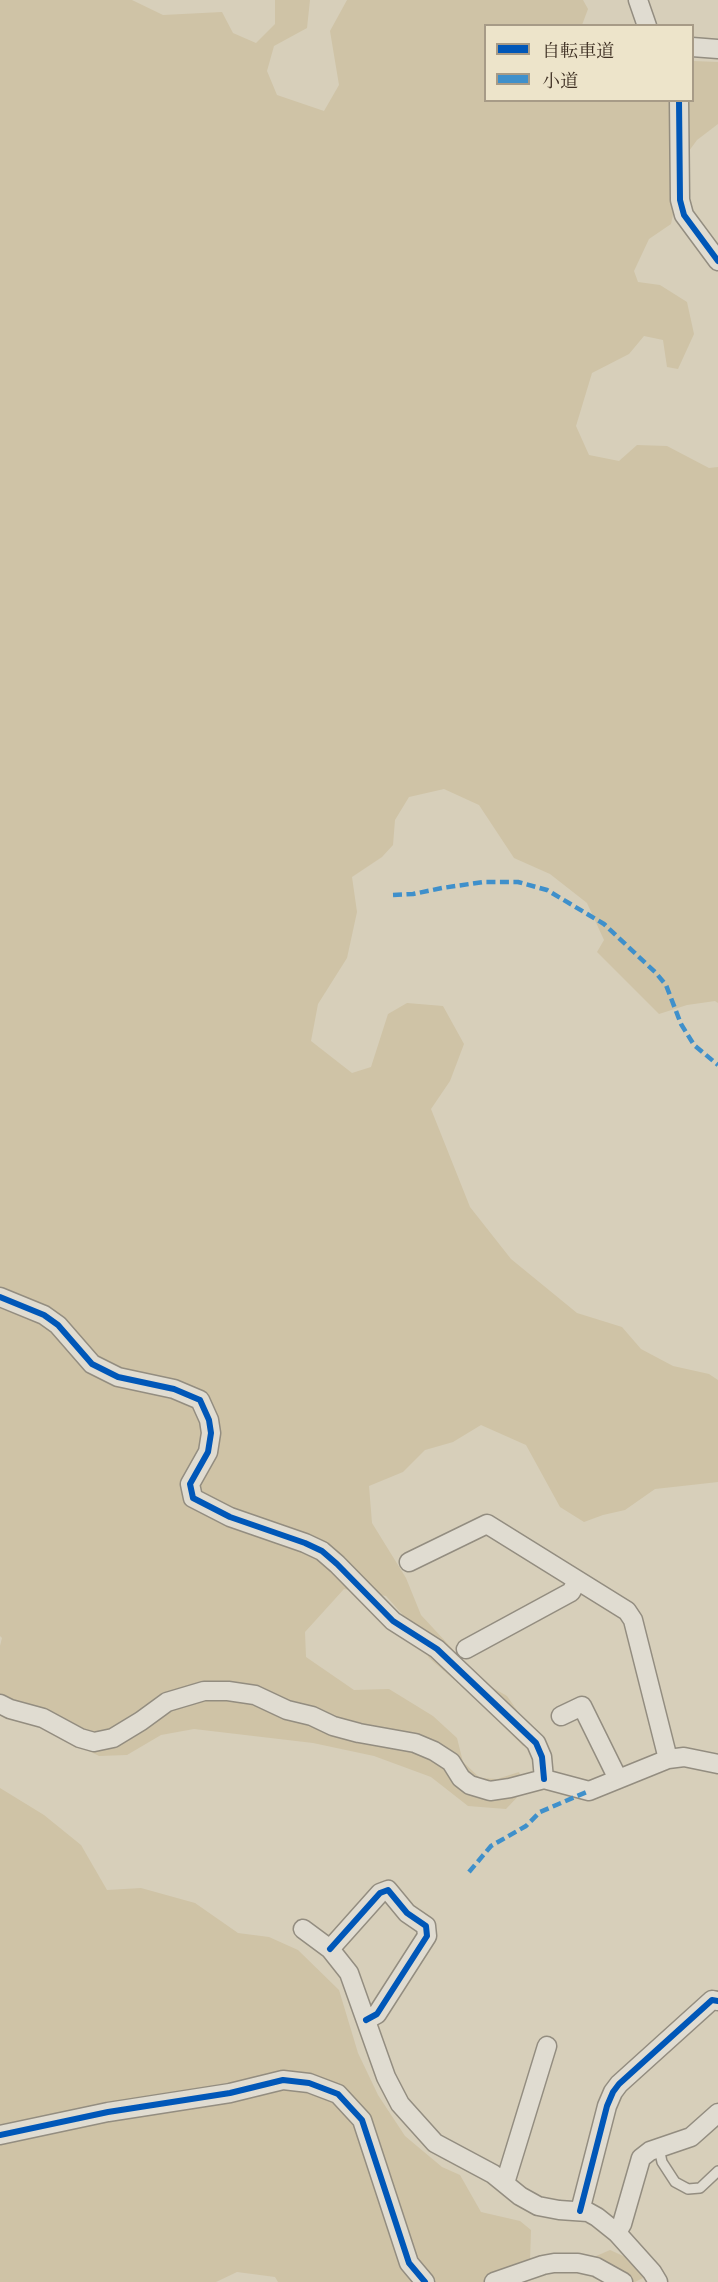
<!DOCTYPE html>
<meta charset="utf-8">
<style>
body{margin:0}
#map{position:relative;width:718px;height:2282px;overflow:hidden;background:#d7cfba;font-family:"IM FELL Great Primer","Noto Serif JP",serif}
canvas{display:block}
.legend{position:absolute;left:484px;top:24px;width:210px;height:78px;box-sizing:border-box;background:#ede4ca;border:2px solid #a79b87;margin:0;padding:8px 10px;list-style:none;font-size:18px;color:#3d2e22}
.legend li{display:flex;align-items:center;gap:12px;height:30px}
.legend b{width:30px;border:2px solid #a79b87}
</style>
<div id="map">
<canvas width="718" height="2282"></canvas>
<ul class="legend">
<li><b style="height:8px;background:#0057b8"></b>自転車道</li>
<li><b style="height:8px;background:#3f90cb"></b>小道</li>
</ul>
</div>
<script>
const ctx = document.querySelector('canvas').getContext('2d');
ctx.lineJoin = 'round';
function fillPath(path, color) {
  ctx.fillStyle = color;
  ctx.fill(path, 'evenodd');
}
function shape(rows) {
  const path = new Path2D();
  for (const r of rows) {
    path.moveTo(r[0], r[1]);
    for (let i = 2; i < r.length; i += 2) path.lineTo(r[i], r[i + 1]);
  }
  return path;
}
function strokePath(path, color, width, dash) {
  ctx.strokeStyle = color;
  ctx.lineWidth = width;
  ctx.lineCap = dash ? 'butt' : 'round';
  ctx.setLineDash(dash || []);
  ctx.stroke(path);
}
const green = shape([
 [0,0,132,0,163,15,222,12,233,33,256,43,275,24,275,0,310,0,307,28,274,46,267,71,277,95,324,111,339,85,330,31,347,0,583,0,588,9,582,25,486,26,486,100,692,100,693,61,718,62,718,124,697,140,678,166,676,201,671,224,649,239,634,271,638,282,660,285,687,302,694,334,678,369,667,367,663,340,644,336,629,354,592,373,576,426,589,455,619,461,637,445,667,446,709,468,718,467,718,1003,715,1001,687,1005,659,1014,597,952,604,940,587,903,550,874,514,858,479,805,444,789,409,797,395,820,393,845,382,857,352,877,357,912,347,958,318,1004,311,1041,352,1073,371,1067,388,1014,407,1003,443,1006,464,1044,450,1081,431,1109,470,1207,511,1259,577,1313,622,1327,641,1349,673,1366,709,1374,718,1380,718,1482,655,1489,625,1510,603,1515,584,1522,560,1507,526,1445,481,1425,453,1442,425,1450,403,1472,369,1486,372,1523,406,1578,421,1615,483,1682,507,1696,539,1742,523,1746,480,1702,429,1658,409,1622,386,1596,344,1589,305,1632,306,1657,354,1690,389,1689,433,1716,457,1738,463,1762,480,1778,497,1779,519,1772,525,1789,506,1809,468,1806,431,1777,374,1756,313,1743,194,1729,161,1735,127,1755,99,1756,49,1731,24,1707,0,1694,0,1646,2,1638,0,1636],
 [0,1788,44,1815,81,1845,107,1890,141,1888,195,1903,238,1933,269,1937,298,1950,339,1990,358,2053,378,2095,405,2136,442,2167,460,2175,481,2212,520,2221,531,2230,530,2262,513,2282,278,2282,275,2277,237,2272,216,2282,0,2282],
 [610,2250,630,2259,643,2278,635,2282,601,2282,594,2257]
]);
const lane = shape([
 [659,2148,662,2162,675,2182,688,2189,700,2188,718,2171]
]);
const street = shape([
 [638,0,647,26],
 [692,47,718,49],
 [679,100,680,200,684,215,718,261],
 [0,1297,44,1315,58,1325,92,1364,118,1377,174,1389,200,1400,209,1420,211,1433,208,1452,190,1484,193,1498,230,1517,305,1543,322,1551,337,1564,393,1621,437,1649,536,1743,542,1757,544,1779],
 [409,1562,487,1524,627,1611,633,1620,668,1759],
 [466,1649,571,1592,577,1581],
 [0,1704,10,1709,43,1718,80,1738,94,1742,113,1738,141,1721,167,1702,204,1691,228,1691,255,1695,287,1710,312,1716,333,1726,359,1733,415,1743,434,1751,451,1762,461,1778,470,1785,490,1791,510,1788,544,1779,589,1791,668,1759,684,1757,718,1764],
 [561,1716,582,1706,618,1779],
 [303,1929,330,1949,349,1973,386,2077,400,2104,435,2143,493,2174,520,2196,538,2206,559,2210,588,2212,597,2217,617,2233,652,2272,658,2282],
 [330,1949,380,1893,388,1890,407,1913,426,1926,427,1936,377,2014,366,2020],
 [0,2135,108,2112,230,2093,283,2080,309,2083,338,2094,362,2120,409,2263,425,2282],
 [505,2183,547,2046],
 [580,2211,607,2106,613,2092,619,2084,712,2000,718,2001],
 [617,2233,622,2224,641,2158,650,2151,691,2137,718,2113],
 [494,2282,543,2265,554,2263,578,2263,596,2267,623,2282]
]);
const quiet = shape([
 [393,895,413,894,442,888,483,882,518,882,547,890,604,924,656,973,666,985,681,1024,694,1045,718,1065],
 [469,1872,491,1846,526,1826,540,1812,589,1791]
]);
const cycleway = shape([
 [679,100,680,200,684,215,718,261],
 [0,1297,44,1315,58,1325,92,1364,118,1377,174,1389,200,1400,209,1420,211,1433,208,1452,190,1484,193,1498,230,1517,305,1543,322,1551,337,1564,393,1621,437,1649,536,1743,542,1757,544,1779],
 [330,1949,380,1893,388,1890,407,1913,426,1926,427,1936,377,2014,366,2020],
 [0,2135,108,2112,230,2093,283,2080,309,2083,338,2094,362,2120,409,2263,425,2282],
 [580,2211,607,2106,613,2092,619,2084,712,2000,718,2001]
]);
fillPath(green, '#cfc3a6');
strokePath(lane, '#938d80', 12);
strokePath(street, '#938d80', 21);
strokePath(lane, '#e0dcd1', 9);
strokePath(street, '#e0dcd1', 18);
strokePath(quiet, '#3f90cb', 4.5, [9, 4.5]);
strokePath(cycleway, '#0057b8', 6);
</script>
